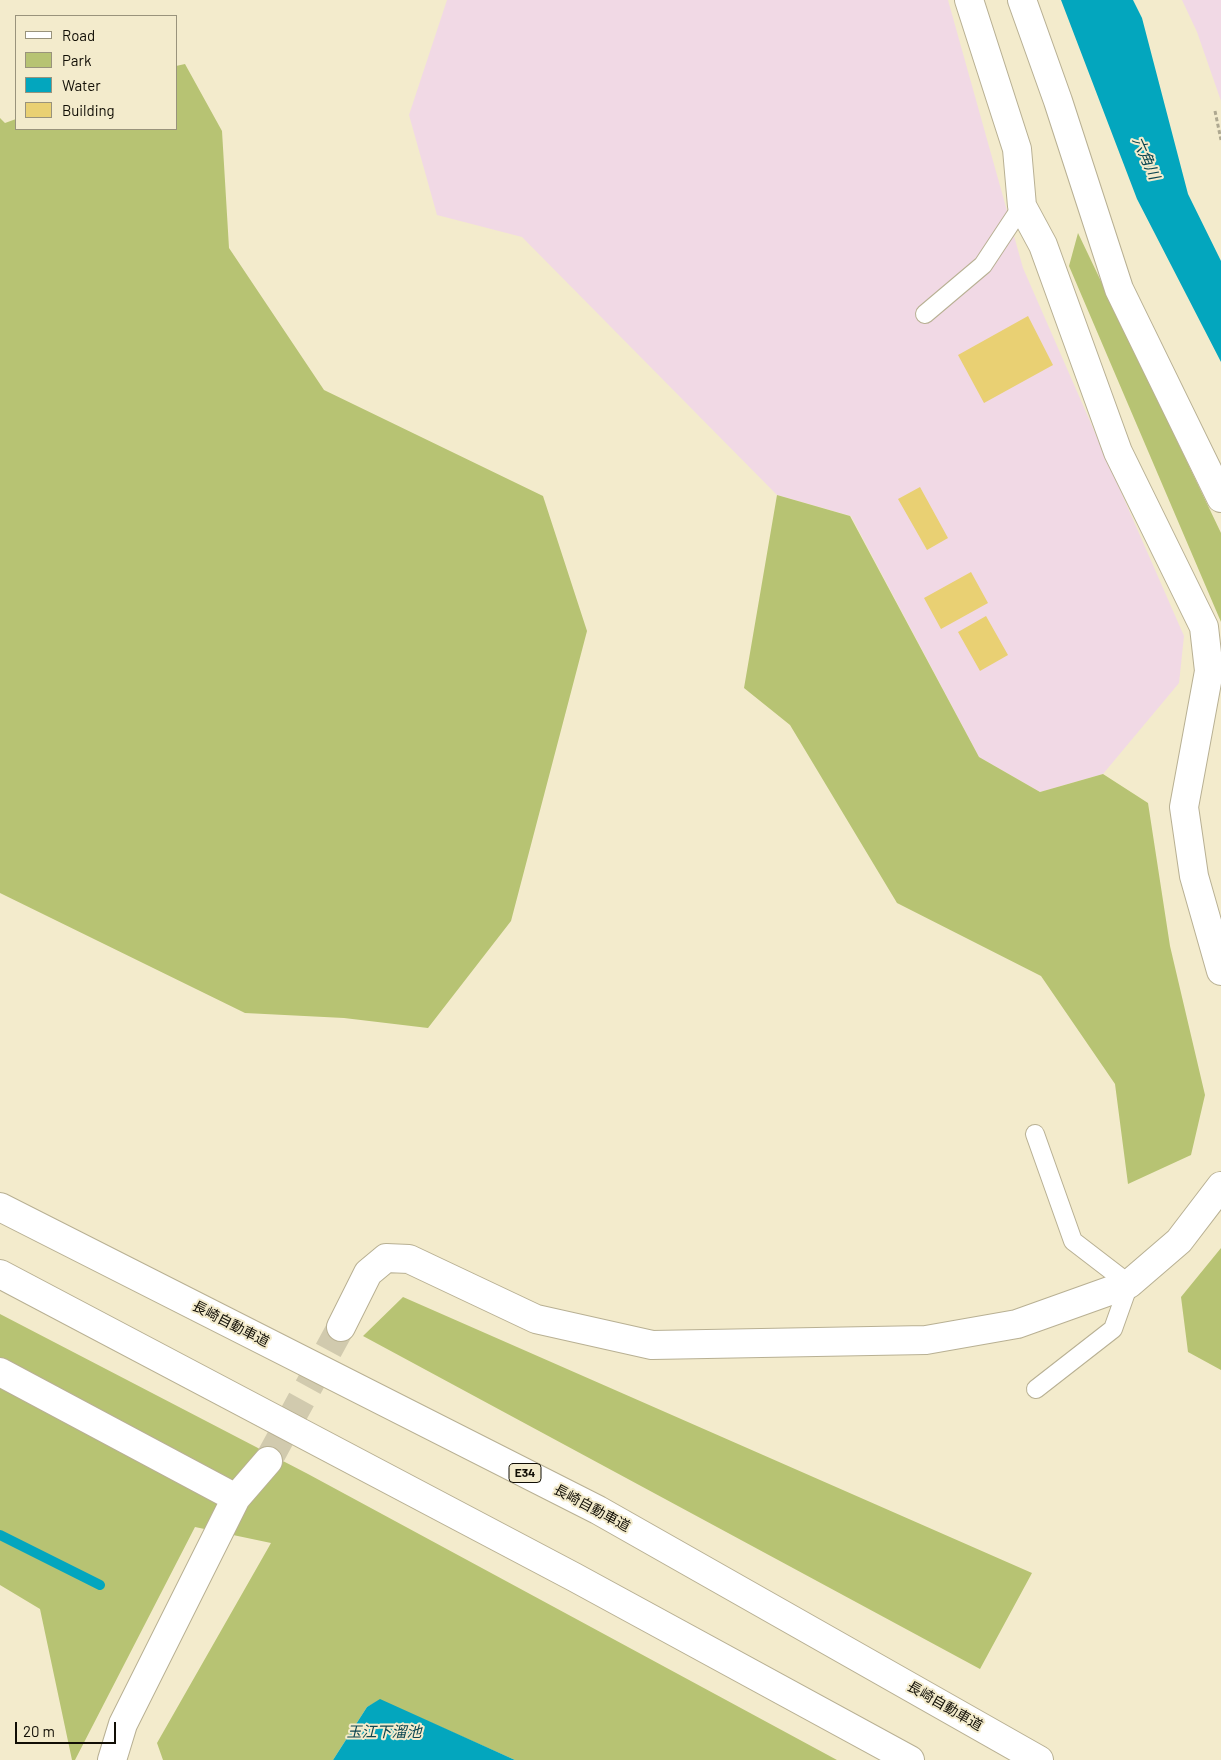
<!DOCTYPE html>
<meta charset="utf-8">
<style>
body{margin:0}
#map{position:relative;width:1221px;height:1760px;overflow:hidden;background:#f3ebcc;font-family:Barlow,sans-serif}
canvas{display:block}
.legend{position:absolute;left:15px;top:15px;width:162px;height:115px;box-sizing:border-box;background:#f3ebcc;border:1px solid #99937c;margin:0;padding:6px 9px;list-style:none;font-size:15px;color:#110e05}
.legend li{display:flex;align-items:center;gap:10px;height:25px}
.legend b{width:25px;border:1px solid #99937c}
.scale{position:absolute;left:15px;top:1722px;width:101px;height:22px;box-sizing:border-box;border:2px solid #110e05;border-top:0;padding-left:6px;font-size:15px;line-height:18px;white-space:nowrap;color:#110e05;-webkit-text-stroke:4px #f3ebcc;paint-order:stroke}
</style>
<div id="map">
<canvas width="1221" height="1760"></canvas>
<ul class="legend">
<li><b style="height:6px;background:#fff"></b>Road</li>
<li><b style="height:14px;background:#b7c373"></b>Park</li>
<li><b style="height:14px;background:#03a6be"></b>Water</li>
<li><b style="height:14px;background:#e9d073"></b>Building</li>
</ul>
<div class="scale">20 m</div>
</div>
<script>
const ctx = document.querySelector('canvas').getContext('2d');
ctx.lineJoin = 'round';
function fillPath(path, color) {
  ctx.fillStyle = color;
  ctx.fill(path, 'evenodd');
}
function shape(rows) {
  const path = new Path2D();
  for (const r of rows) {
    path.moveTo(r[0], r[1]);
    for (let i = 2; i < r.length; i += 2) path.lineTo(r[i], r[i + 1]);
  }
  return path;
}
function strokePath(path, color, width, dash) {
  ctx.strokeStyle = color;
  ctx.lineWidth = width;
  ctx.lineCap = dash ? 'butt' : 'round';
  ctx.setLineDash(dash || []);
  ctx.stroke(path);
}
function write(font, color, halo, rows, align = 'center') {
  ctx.font = font + ' Barlow,"Noto Sans JP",sans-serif';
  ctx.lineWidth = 4;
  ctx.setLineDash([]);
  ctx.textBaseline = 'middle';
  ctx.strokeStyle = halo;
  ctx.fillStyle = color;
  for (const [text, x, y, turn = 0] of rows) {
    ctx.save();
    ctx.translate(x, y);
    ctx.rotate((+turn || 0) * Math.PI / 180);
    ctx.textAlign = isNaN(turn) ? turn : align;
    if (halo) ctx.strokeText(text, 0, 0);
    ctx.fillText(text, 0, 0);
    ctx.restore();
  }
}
const industrial = shape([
 [447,0,948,0,1023,268,1184,636,1179,683,1103,774,1040,792,979,757,851,516,777,495,522,237,437,215,409,115],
 [1182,0,1221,0,1221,101,1197,32]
]);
const green = shape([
 [185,64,222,131,229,248,324,390,543,496,587,631,511,921,428,1028,344,1018,245,1013,0,893,0,118,5,123,16,119,16,129,176,129,176,66],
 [1078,233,1221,533,1221,622,1069,266],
 [777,495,850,516,979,757,1040,792,1103,774,1148,803,1170,946,1205,1095,1191,1155,1128,1184,1115,1084,1041,976,897,903,790,725,744,688],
 [1221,1248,1221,1370,1188,1352,1181,1297],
 [403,1297,1032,1573,980,1669,363,1336],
 [0,1314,308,1474,837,1760,515,1760,380,1700,367,1707,333,1760,163,1760,157,1743,271,1543,195,1527,75,1760,72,1760,40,1609,0,1585]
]);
const water = shape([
 [1061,0,1133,0,1142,18,1188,194,1221,261,1221,362,1137,199],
 [380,1699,515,1760,333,1760,367,1707]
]);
const stream = shape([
 [0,1535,100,1585]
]);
const building = shape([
 [1028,316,1053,365,984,403,958,355],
 [920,487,948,538,927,550,898,499],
 [971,572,988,603,941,629,924,598],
 [986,616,1008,655,980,671,958,632]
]);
const minorTunnel = shape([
 [268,1461,341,1327]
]);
const path = shape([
 [1215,111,1221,140]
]);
const service = shape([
 [925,314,983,265,1022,206],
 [1035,1134,1073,1241,1129,1284,1113,1329,1036,1389]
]);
const minor = shape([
 [969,0,1017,149,1022,206,1043,245,1118,452,1204,627,1209,671,1184,807,1194,876,1221,971],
 [1022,0,1058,101,1119,289,1221,498],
 [341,1327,368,1273,386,1258,409,1259,536,1319,652,1345,926,1340,1017,1324,1129,1284,1179,1241,1221,1186],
 [0,1372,236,1498],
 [112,1760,123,1724,236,1498,268,1461]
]);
const motorway = shape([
 [0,1207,598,1510,1039,1760],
 [0,1274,574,1577,910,1760]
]);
const shields = [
 [525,1473,32]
];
const shieldNames = [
 ["E34",525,1473]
];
const streetNames = [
 ["長崎自動車道",231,1324,27],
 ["長崎自動車道",592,1508,28],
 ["長崎自動車道",945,1706,30]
];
const waterNames = [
 ["六角川",1146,158,66],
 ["玉江下溜池",384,1732]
];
fillPath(industrial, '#f1d9e5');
fillPath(green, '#b7c373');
fillPath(water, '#03a6be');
strokePath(stream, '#03a6be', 10);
fillPath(building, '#e9d073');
strokePath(minorTunnel, '#d1caae', 28, [28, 14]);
strokePath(service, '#b8b093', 20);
strokePath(minor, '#b8b093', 30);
strokePath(motorway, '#b8b093', 30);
strokePath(path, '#aea890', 3, [4, 2.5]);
strokePath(service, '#fff', 18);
strokePath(minor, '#fff', 28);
strokePath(motorway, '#fff', 28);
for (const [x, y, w] of shields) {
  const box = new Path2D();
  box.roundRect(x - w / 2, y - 9.5, w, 19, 4);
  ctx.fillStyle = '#f3ebcc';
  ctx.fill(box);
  strokePath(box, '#110e05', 1);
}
write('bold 12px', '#110e05', null, shieldNames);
write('14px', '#110e05', '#f3ebcc', streetNames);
write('italic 15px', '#0b4550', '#f3ebcc', waterNames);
</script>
